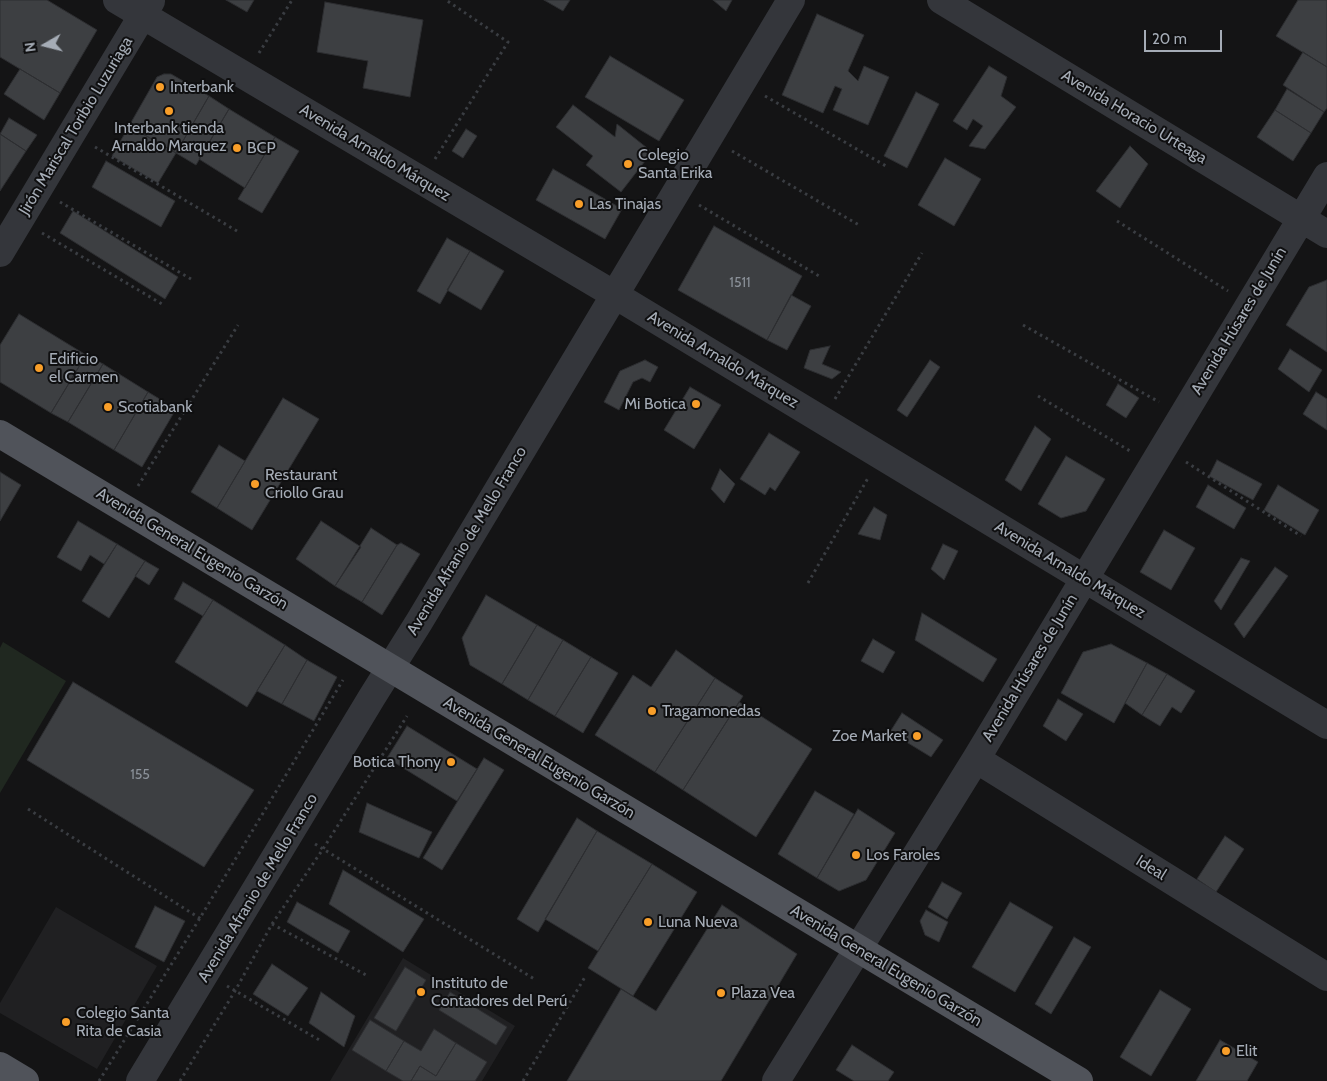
<!DOCTYPE html>
<meta charset="utf-8">
<style>
body{margin:0}
#map{position:relative;width:1327px;height:1081px;overflow:hidden;background:#141415;font-family:Cabin,sans-serif}
canvas{display:block}
.north{position:absolute;left:20px;top:20px;width:50px;height:50px;-webkit-text-stroke:4px #0f0f10;paint-order:stroke;rotate:262deg;font-size:14px;font-weight:700;line-height:20px;text-align:center;color:#a5acb6}
.north::after{content:'';display:block;margin:auto;width:18px;height:22px;background:#a5acb6;clip-path:polygon(50% 0,100% 100%,50% 72%,0 100%)}
.scale{position:absolute;left:1144px;top:30px;width:78px;height:22px;box-sizing:border-box;border:2px solid #a5acb6;border-top:0;padding-left:6px;font-size:15px;line-height:18px;white-space:nowrap;color:#a5acb6;-webkit-text-stroke:4px #0f0f10;paint-order:stroke}
</style>
<div id="map">
<canvas width="1327" height="1081"></canvas>
<div class="north">N</div>
<div class="scale">20 m</div>
</div>
<script>
const ctx = document.querySelector('canvas').getContext('2d');
ctx.lineJoin = 'round';
function fillPath(path, color) {
  ctx.fillStyle = color;
  ctx.fill(path, 'evenodd');
}
function shape(rows) {
  const path = new Path2D();
  for (const r of rows) {
    path.moveTo(r[0], r[1]);
    for (let i = 2; i < r.length; i += 2) path.lineTo(r[i], r[i + 1]);
  }
  return path;
}
function strokePath(path, color, width, dash) {
  ctx.strokeStyle = color;
  ctx.lineWidth = width;
  ctx.lineCap = dash ? 'butt' : 'round';
  ctx.setLineDash(dash || []);
  ctx.stroke(path);
}
function write(font, color, halo, rows, align = 'center') {
  ctx.font = font + ' Cabin,sans-serif';
  ctx.lineWidth = 4;
  ctx.setLineDash([]);
  ctx.textBaseline = 'middle';
  ctx.strokeStyle = halo;
  ctx.fillStyle = color;
  for (const [text, x, y, turn = 0] of rows) {
    ctx.save();
    ctx.translate(x, y);
    ctx.rotate((+turn || 0) * Math.PI / 180);
    ctx.textAlign = isNaN(turn) ? turn : align;
    if (halo) ctx.strokeText(text, 0, 0);
    ctx.fillText(text, 0, 0);
    ctx.restore();
  }
}
const built = shape([
 [56,907,157,966,97,1069,0,1013,0,1003],
 [403,958,515,1026,482,1081,330,1081]
]);
const green = shape([
 [3,642,66,681,0,793,0,648]
]);
const building = shape([
 [0,0,47,0,97,30,60,93,0,57,0,0],
 [226,0,254,0,247,12,226,0],
 [544,0,570,0,563,11,544,0],
 [713,0,732,0,726,11,713,0],
 [1298,0,1327,0,1327,67,1276,36,1298,0],
 [325,2,423,20,410,97,363,88,368,61,317,52,325,2],
 [817,14,864,35,848,71,858,81,864,66,889,77,868,125,833,110,842,89,835,86,823,113,782,95,817,14],
 [1303,52,1327,67,1327,108,1324,112,1283,85,1303,52],
 [610,56,684,100,659,141,585,97,610,56],
 [989,66,1007,77,1001,96,1016,107,985,149,969,146,983,126,973,119,967,130,953,121,989,66],
 [20,69,60,93,44,120,4,94,20,69],
 [164,74,171,74,209,96,176,153,129,126,157,77,164,74],
 [1287,89,1324,112,1311,133,1275,110,1287,89],
 [916,92,939,104,907,168,884,156,916,92],
 [209,96,229,109,196,165,176,153,209,96],
 [573,105,615,137,617,124,652,152,621,192,586,165,593,156,556,127,573,105],
 [229,109,275,137,245,188,199,159,229,109],
 [1275,110,1311,133,1293,161,1257,137,1275,110],
 [9,118,37,135,26,151,0,134,9,118],
 [129,126,176,153,158,183,112,156,129,126],
 [466,129,477,136,463,158,452,151,466,129],
 [0,134,26,151,0,191,0,134],
 [275,137,299,151,262,213,238,199,275,137],
 [1130,146,1148,164,1120,208,1096,191,1130,146],
 [945,158,981,179,954,226,918,205,945,158],
 [106,161,175,201,161,227,92,187,106,161],
 [553,169,622,209,605,239,536,200,553,169],
 [73,211,178,277,165,299,60,233,73,211],
 [714,226,802,276,767,340,678,290,714,226],
 [447,238,470,251,440,304,417,291,447,238],
 [470,251,504,271,481,310,447,290,470,251],
 [1327,280,1327,352,1286,325,1309,287,1327,280],
 [791,295,811,306,787,350,767,340,791,295],
 [19,314,86,355,51,413,0,382,0,345,19,314],
 [830,346,822,364,841,372,832,379,804,368,810,350,830,346],
 [1290,349,1322,370,1309,392,1278,369,1290,349],
 [86,355,103,364,68,422,51,413,86,355],
 [645,360,658,367,650,382,642,378,633,382,619,410,604,402,620,371,645,360],
 [930,360,940,367,907,417,897,410,930,360],
 [103,364,148,392,114,450,68,422,103,364],
 [1118,384,1139,398,1126,418,1106,405,1118,384],
 [690,387,721,405,694,449,664,430,690,387],
 [148,392,176,409,142,467,114,450,148,392],
 [1316,392,1327,399,1327,430,1303,414,1316,392],
 [283,398,319,419,252,530,217,508,283,398],
 [1035,426,1051,439,1021,491,1005,480,1035,426],
 [769,433,800,452,775,491,770,487,765,495,740,479,769,433],
 [219,445,245,461,217,508,191,492,219,445],
 [1066,456,1105,479,1086,511,1061,518,1038,504,1066,456],
 [1217,460,1262,484,1253,500,1209,476,1217,460],
 [720,469,735,484,724,503,711,489,720,469],
 [0,472,21,485,0,521,0,472],
 [1208,485,1246,508,1234,529,1196,507,1208,485],
 [1278,485,1319,510,1305,535,1264,510,1278,485],
 [874,507,887,515,880,540,858,534,874,507],
 [78,521,117,544,104,564,90,555,81,571,57,557,78,521],
 [321,521,361,547,335,586,296,559,321,521],
 [371,528,397,545,362,602,335,586,371,528],
 [1164,530,1195,548,1171,590,1140,572,1164,530],
 [401,543,420,554,382,615,362,602,397,545,401,543],
 [117,544,145,561,109,618,82,601,117,544],
 [943,544,958,551,944,580,931,569,943,544],
 [1241,558,1250,561,1221,610,1214,601,1241,558],
 [145,561,159,569,149,585,135,576,145,561],
 [1275,567,1288,576,1244,638,1234,624,1275,567],
 [183,582,213,600,203,616,174,599,183,582],
 [486,595,537,625,502,684,470,665,462,638,486,595],
 [213,600,285,645,247,707,175,662,213,600],
 [922,613,997,659,983,682,915,640,922,613],
 [537,625,563,640,528,700,502,684,537,625],
 [873,639,895,652,883,673,861,661,873,639],
 [563,640,591,657,555,716,528,700,563,640],
 [1111,644,1147,663,1114,723,1061,693,1083,652,1111,644],
 [285,645,307,660,282,704,257,691,285,645],
 [676,650,715,678,655,772,595,735,633,675,651,687,676,650],
 [591,657,618,673,583,733,555,716,591,657],
 [307,660,337,677,314,721,282,704,307,660],
 [1147,663,1167,674,1142,715,1125,703,1147,663],
 [1167,674,1195,691,1181,713,1172,707,1160,726,1142,715,1167,674],
 [715,678,743,696,683,790,655,772,715,678],
 [73,682,254,790,204,867,27,760,73,682],
 [1058,699,1083,714,1066,741,1043,726,1058,699],
 [739,702,812,749,756,837,683,790,739,702],
 [902,713,943,740,931,757,890,732,902,713],
 [407,726,477,769,457,801,387,758,407,726],
 [484,758,504,770,442,870,423,858,484,758],
 [815,791,854,814,817,878,778,854,815,791],
 [367,803,432,832,419,858,359,832,367,803],
 [858,809,895,833,866,880,839,891,817,878,858,809],
 [577,818,597,831,538,932,517,919,577,818],
 [597,831,652,864,598,951,545,919,597,831],
 [1225,836,1244,849,1216,892,1197,879,1225,836],
 [652,864,697,892,633,996,588,968,652,864],
 [343,870,424,919,403,952,329,904,343,870],
 [942,882,962,893,947,919,928,907,942,882],
 [297,902,350,931,338,953,287,922,297,902],
 [1010,902,1053,927,1015,992,972,967,1010,902],
 [722,905,797,954,721,1081,567,1081,621,989,656,1011,722,905],
 [155,906,185,921,164,962,135,947,155,906],
 [926,910,948,922,939,942,925,935,920,921,926,910],
 [1074,937,1091,947,1051,1014,1035,1004,1074,937],
 [272,964,308,988,288,1016,253,994,272,964],
 [405,967,426,980,396,1031,374,1018,405,967],
 [1160,990,1191,1009,1151,1076,1120,1057,1160,990],
 [321,992,355,1016,344,1047,309,1023,321,992],
 [450,992,507,1027,496,1045,439,1010,450,992],
 [370,1020,404,1041,386,1071,352,1050,370,1020],
 [434,1029,456,1043,436,1076,420,1066,411,1081,403,1081,386,1071,404,1041,421,1051,434,1029],
 [1220,1040,1258,1062,1247,1081,1196,1081,1220,1040],
 [456,1043,487,1062,475,1081,411,1081,420,1066,436,1076,456,1043],
 [852,1045,894,1072,888,1081,854,1081,836,1070,852,1045]
]);
const path = shape([
 [259,53,292,0],
 [765,96,886,166],
 [95,147,237,231],
 [732,151,859,225],
 [435,159,508,42,446,0],
 [60,202,191,279],
 [699,205,819,276],
 [1117,221,1228,291],
 [42,233,162,304],
 [1023,325,1159,402],
 [1038,396,1130,451],
 [835,399,922,253],
 [1186,462,1301,536],
 [138,486,238,325],
 [808,583,868,478],
 [28,809,201,919],
 [315,844,536,980],
 [272,924,366,975],
 [227,986,321,1041],
 [99,1081,200,918,343,680],
 [180,1081,235,991,272,924,323,849,407,716],
 [523,1081,585,977]
]);
const minor = shape([
 [117,0,615,295,1327,725],
 [941,0,1327,234],
 [0,253,151,1],
 [976,759,1327,977],
 [140,1081,372,697,419,622,791,0],
 [776,1081,976,759,1327,176]
]);
const major = shape([
 [0,434,1079,1081],
 [0,1066,25,1081]
]);
const markers = [
 [160,87,5,"#f89e29"],
 [169,111,5,"#f89e29"],
 [237,148,5,"#f89e29"],
 [628,164,5,"#f89e29"],
 [579,204,5,"#f89e29"],
 [39,368,5,"#f89e29"],
 [696,404,5,"#f89e29"],
 [108,407,5,"#f89e29"],
 [255,484,5,"#f89e29"],
 [652,711,5,"#f89e29"],
 [917,736,5,"#f89e29"],
 [451,762,5,"#f89e29"],
 [856,855,5,"#f89e29"],
 [648,922,5,"#f89e29"],
 [421,992,5,"#f89e29"],
 [721,993,5,"#f89e29"],
 [66,1022,5,"#f89e29"],
 [1226,1051,5,"#f89e29"]
];
const numberNames = [
 ["1511",740,283],
 ["155",140,775]
];
const poiNames = [
 ["Interbank",170,87],
 ["Interbank tienda",169,128,"center"],
 ["Arnaldo Marquez",169,146,"center"],
 ["BCP",247,148],
 ["Colegio",638,155],
 ["Santa Erika",638,173],
 ["Las Tinajas",589,204],
 ["Edificio",49,359],
 ["el Carmen",49,377],
 ["Mi Botica",686,404,"right"],
 ["Scotiabank",118,407],
 ["Restaurant",265,475],
 ["Criollo Grau",265,493],
 ["Tragamonedas",662,711],
 ["Zoe Market",907,736,"right"],
 ["Botica Thony",441,762,"right"],
 ["Los Faroles",866,855],
 ["Luna Nueva",658,922],
 ["Instituto de",431,983],
 ["Contadores del Perú",431,1001],
 ["Plaza Vea",731,993],
 ["Colegio Santa",76,1013],
 ["Rita de Casia",76,1031],
 ["Elit",1236,1051]
];
const streetNames = [
 ["Avenida Horacio Urteaga",1134,117,31],
 ["Jirón Mariscal Toribio Luzuriaga",76,126,-59],
 ["Avenida Arnaldo Márquez",375,153,31],
 ["Avenida Húsares de Junín",1239,321,-59],
 ["Avenida Arnaldo Márquez",723,360,31],
 ["Avenida Afranio de Mello Franco",467,541,-59],
 ["Avenida General Eugenio Garzón",192,549,31],
 ["Avenida Arnaldo Márquez",1070,570,31],
 ["Avenida Húsares de Junín",1030,668,-59],
 ["Avenida General Eugenio Garzón",539,758,31],
 ["Ideal",1151,868,32],
 ["Avenida Afranio de Mello Franco",258,888,-59],
 ["Avenida General Eugenio Garzón",886,966,31]
];
fillPath(built, '#202022');
fillPath(green, '#202820');
fillPath(building, '#3d3f42');
strokePath(building, '#2d2e31', 1);
strokePath(path, '#3a3d42', 3, [2.5, 4]);
strokePath(minor, '#34363b', 28);
strokePath(major, '#50535a', 28);
for (const [x, y, r, color] of markers) {
  const dot = new Path2D();
  dot.arc(x, y, r, 0, 2 * Math.PI);
  ctx.fillStyle = color;
  ctx.fill(dot);
  strokePath(dot, '#0f0f10', 2);
}
write('14px', '#8b9199', null, numberNames);
write('16px', '#a5acb6', '#0f0f10', poiNames, 'left');
write('16px', '#a5acb6', '#0f0f10', streetNames);
</script>
